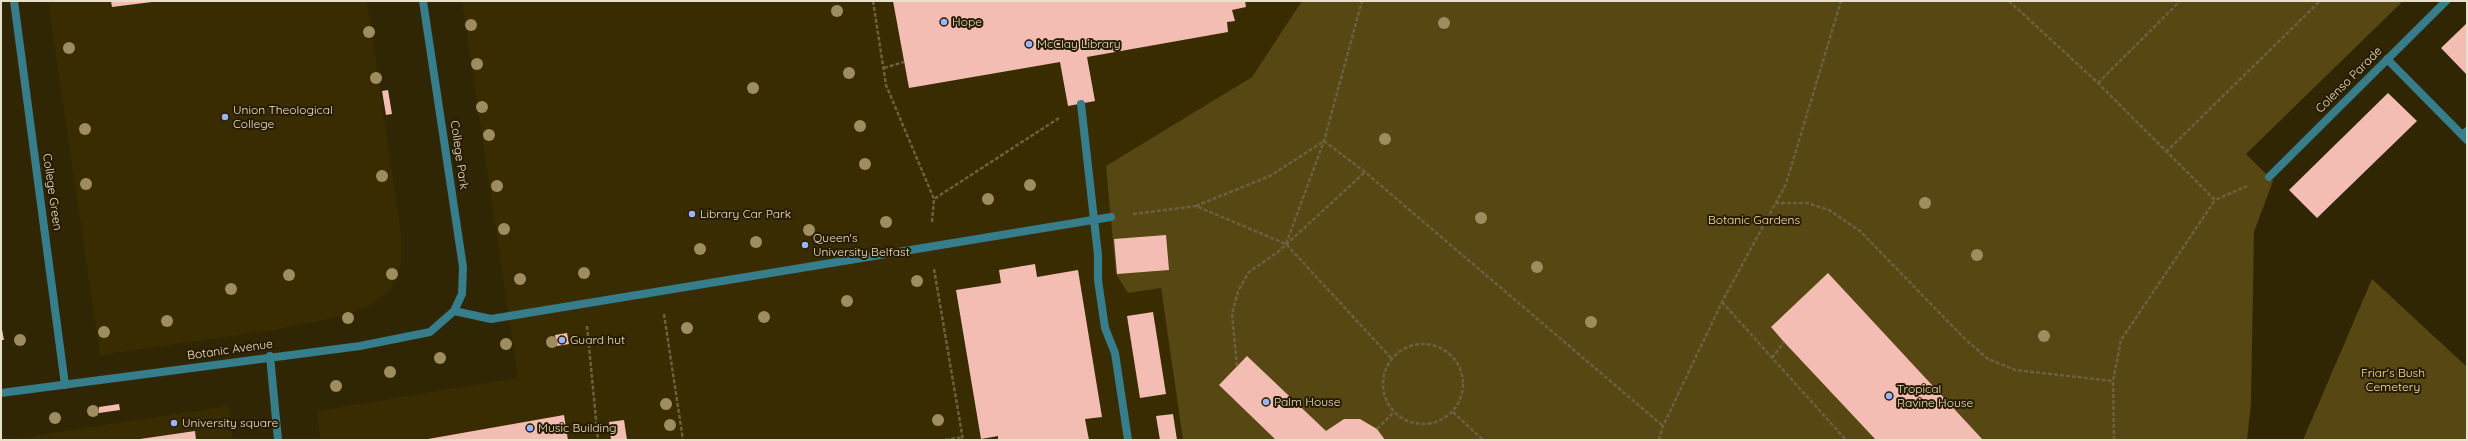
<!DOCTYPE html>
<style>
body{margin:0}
#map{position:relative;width:2468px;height:441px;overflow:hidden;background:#312603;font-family:Quicksand,sans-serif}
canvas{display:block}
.frame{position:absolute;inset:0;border:2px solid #e8e0c8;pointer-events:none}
</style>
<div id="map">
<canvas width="2468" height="441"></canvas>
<div class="frame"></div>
</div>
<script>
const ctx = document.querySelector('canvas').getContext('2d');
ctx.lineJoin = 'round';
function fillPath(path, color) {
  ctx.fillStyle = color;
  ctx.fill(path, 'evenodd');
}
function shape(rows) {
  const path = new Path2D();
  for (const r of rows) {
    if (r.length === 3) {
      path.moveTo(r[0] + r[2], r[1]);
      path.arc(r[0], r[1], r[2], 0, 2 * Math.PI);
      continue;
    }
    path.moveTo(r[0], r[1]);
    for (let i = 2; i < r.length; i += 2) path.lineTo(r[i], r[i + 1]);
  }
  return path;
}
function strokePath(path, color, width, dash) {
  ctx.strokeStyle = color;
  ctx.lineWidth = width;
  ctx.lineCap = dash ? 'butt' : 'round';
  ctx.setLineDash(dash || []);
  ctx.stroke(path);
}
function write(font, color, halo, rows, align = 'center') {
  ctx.font = font + ' Quicksand,sans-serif';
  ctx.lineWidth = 4;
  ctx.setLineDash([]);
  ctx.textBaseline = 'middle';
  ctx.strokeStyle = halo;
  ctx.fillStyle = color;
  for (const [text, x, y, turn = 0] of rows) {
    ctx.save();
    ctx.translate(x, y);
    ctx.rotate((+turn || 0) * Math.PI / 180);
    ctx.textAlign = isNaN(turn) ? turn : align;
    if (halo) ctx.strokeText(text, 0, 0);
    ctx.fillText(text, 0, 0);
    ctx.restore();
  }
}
const built = shape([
 [48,1,367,1,401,233,401,263,391,289,369,306,339,317,266,331,100,355],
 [462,1,1302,1,1252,77,1106,166,1111,217,1128,293,1161,288,1183,440,320,440,317,411,518,378],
 [229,406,233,440,6,440]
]);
const green = shape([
 [1302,1,2403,1,2246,154,2273,181,2254,232,2251,404,2247,440,1183,440,1161,288,1128,293,1116,274,1106,166,1252,77],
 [2372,279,2467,367,2467,440,2303,440]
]);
const building = shape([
 [111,1,152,1,152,2,112,7],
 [893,1,1245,1,1246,7,1232,10,1235,21,1227,22,1228,32,1087,57,1095,101,1068,106,1060,62,909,88],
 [2467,23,2467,75,2441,48],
 [388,90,392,114,386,115,382,91],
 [2388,93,2417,121,2317,218,2289,190],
 [1166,235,1169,270,1117,274,1114,239],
 [1035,264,1037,277,1078,270,1102,417,1085,419,1089,440,998,440,998,436,981,439,956,290,1001,283,999,270],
 [1828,273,1983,440,1876,440,1784,342,1771,327],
 [1153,312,1166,394,1140,398,1127,316],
 [1,324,4,340,1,340],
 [567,333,569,344,557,346,555,335],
 [1247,356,1326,431,1344,419,1360,419,1377,429,1385,440,1276,440,1219,385],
 [119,404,120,410,99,413,99,407],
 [1173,414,1177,440,1160,440,1156,416],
 [564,415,568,440,428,440,428,439],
 [624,420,627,440,611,440,609,422],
 [195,431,196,440,140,440,140,439]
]);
const path = shape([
 [873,1,886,85,934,199],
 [2009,1,2098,83,2215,200,2247,186],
 [884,68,904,62],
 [2098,83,2180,1],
 [2166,152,2320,1],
 [1775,203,1807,203,1829,210,1860,231,1965,339,1988,359,2015,370,2113,381],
 [1196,206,1270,176,1324,141,1365,172,1663,426],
 [1133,214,1196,206,1286,244,1392,359],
 [932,222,934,199,1059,118],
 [1286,244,1324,141,1362,1],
 [934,269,963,440],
 [1722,302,1846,440],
 [664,314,683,440],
 [587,326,598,440],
 [1423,384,40],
 [1772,358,1784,342],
 [1237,366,1232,314,1238,291,1249,272,1278,252,1365,172],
 [1453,412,1483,440],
 [1377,429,1394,412],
 [945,440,963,437],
 [1659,440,1663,426,1722,302,1786,184,1841,1],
 [2114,440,2113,381,2121,340,2215,200]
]);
const service = shape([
 [1081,104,1098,255,1098,280,1105,328,1115,353,1128,440],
 [2462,135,2467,131]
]);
const minor = shape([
 [14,1,65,385],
 [2387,59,2467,140],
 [2269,177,2446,1],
 [454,311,491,319,1111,217],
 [270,356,278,440],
 [1,393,360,346,430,332,454,311,462,294,463,267,423,1]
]);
const trees = [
 [837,11],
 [1444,23],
 [471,25],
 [369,32],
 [69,48],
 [477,64],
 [849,73],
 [376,78],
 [753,88],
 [482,107],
 [860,126],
 [85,129],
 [489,135],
 [1385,139],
 [865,164],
 [382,176],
 [86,184],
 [1030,185],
 [497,186],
 [988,199],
 [1925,203],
 [1481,218],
 [886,222],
 [504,229],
 [809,230],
 [756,242],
 [700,249],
 [1977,255],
 [1537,267],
 [584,273],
 [392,274],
 [289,275],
 [520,279],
 [917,281],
 [231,289],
 [847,301],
 [764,317],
 [348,318],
 [167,321],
 [1591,322],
 [687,328],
 [104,332],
 [2044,336],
 [20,340],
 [552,342],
 [506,344],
 [440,358],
 [390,372],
 [336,386],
 [666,404],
 [93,411],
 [55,418],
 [938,420],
 [670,425]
];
const markers = [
 [944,22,4,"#9db4fd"],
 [1029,44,4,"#9db4fd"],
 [225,117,4,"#9db4fd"],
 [692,214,4,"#9db4fd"],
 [805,245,4,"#9db4fd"],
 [562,340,4,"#9db4fd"],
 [1889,396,4,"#9db4fd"],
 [1266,402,4,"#9db4fd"],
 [174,423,4,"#9db4fd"],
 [530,428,4,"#9db4fd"]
];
const poiNames = [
 ["Hope",952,22],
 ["McClay Library",1037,44],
 ["Union Theological",233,110],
 ["College",233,124],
 ["Library Car Park",700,214],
 ["Queen's",813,238],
 ["University Belfast",813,252],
 ["Guard hut",570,340],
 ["Tropical",1897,389],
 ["Ravine House",1897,403],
 ["Palm House",1274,402],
 ["University square",182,423],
 ["Music Building",538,428]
];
const streetNames = [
 ["Colenso Parade",2349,80,-45],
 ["College Park",459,155,82],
 ["College Green",52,192,82],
 ["Botanic Avenue",230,350,-8]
];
const parkNames = [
 ["Botanic Gardens",1754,220],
 ["Friar's Bush",2393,373],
 ["Cemetery",2393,387]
];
fillPath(built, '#392c01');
fillPath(green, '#574713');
fillPath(building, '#f4bdb3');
strokePath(path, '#6b6141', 2.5, [4, 2]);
strokePath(service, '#367e8b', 8);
strokePath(minor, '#367e8b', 8);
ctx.fillStyle = '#9e8d5e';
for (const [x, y] of trees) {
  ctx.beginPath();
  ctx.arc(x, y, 6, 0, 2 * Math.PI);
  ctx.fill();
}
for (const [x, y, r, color] of markers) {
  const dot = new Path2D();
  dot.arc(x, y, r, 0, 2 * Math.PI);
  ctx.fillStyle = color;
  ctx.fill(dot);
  strokePath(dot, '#271c00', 1.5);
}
write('12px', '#e8e0c8', '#271c00', poiNames, 'left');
write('12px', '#e8e0c8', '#271c00', streetNames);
write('12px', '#f7e2a8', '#271c00', parkNames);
</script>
